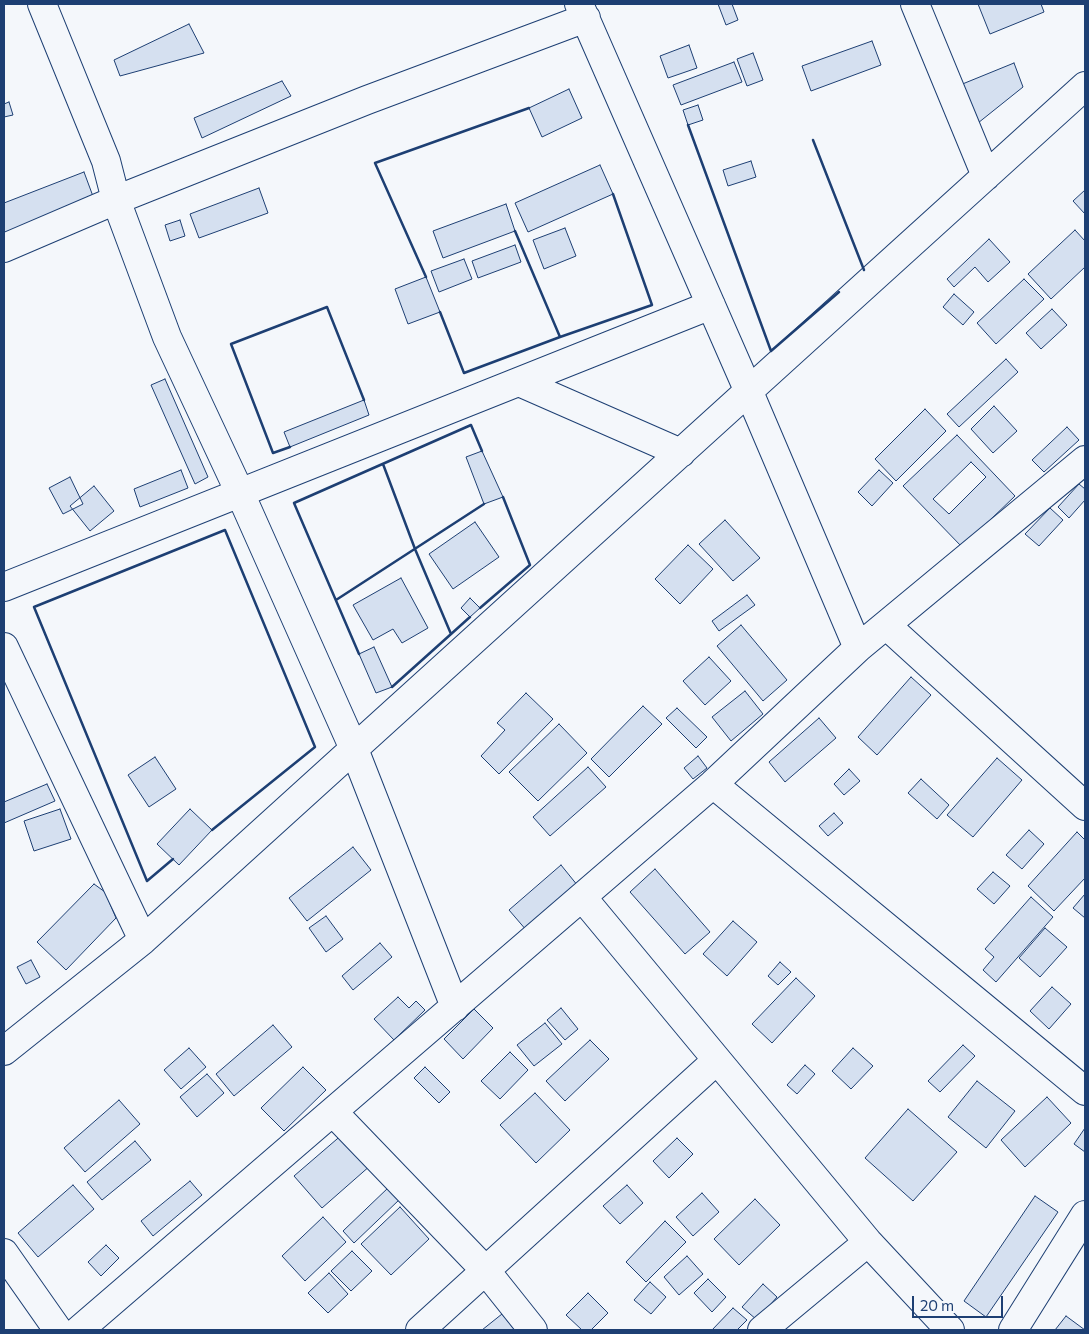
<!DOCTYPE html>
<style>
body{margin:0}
#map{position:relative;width:1089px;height:1334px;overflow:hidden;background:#f4f7fb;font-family:Commissioner,sans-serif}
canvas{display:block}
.frame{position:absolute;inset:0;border:5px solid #1d3f73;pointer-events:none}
.scale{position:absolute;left:912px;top:1296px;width:91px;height:22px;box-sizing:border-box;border:2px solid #1d3f73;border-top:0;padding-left:6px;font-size:15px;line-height:18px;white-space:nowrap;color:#1d3f73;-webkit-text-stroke:4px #f4f7fb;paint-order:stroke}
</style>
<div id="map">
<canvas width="1089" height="1334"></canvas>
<div class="frame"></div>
<div class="scale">20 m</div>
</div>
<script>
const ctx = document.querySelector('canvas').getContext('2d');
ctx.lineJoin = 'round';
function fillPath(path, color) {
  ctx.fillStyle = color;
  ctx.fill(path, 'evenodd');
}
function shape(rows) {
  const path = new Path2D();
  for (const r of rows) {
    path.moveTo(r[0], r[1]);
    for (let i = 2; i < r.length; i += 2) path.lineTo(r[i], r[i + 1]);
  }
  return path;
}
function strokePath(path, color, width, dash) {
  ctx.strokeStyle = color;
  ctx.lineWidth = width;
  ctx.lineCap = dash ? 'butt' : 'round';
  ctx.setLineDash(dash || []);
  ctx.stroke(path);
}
const building = shape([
 [718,4,732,4,738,20,726,25,718,4],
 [978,4,1041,4,1044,12,990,34,978,4],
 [189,24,204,53,120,76,114,60,189,24],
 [872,41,881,65,811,91,802,66,872,41],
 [689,45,697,68,668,78,660,56,689,45],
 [753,53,763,80,747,86,737,59,753,53],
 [734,62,742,82,681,105,673,85,734,62],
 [1014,63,1023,87,978,123,960,85,1014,63],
 [282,81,291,96,202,138,194,118,282,81],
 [569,89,582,118,542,137,529,108,569,89],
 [9,102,13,115,4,117,4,104,9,102],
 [698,105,703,120,688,125,683,110,698,105],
 [751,161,756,177,728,186,723,170,751,161],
 [600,165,613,194,528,232,515,203,600,165],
 [84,172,94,199,4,233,4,203,84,172],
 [259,188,268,213,199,238,190,214,259,188],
 [1085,190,1085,214,1073,201,1085,190],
 [506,204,515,231,443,258,433,231,506,204],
 [180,220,185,236,170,241,165,225,180,220],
 [565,228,576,256,544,269,533,240,565,228],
 [1075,230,1085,241,1085,267,1051,299,1028,274,1075,230],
 [989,239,1010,262,988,282,975,267,954,287,947,279,989,239],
 [515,245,521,262,478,278,472,261,515,245],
 [464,259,472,279,439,292,431,271,464,259],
 [426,277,440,312,408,324,395,289,426,277],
 [1024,279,1044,299,996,344,977,323,1024,279],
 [954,294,974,312,963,325,943,307,954,294],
 [1052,309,1067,325,1041,349,1026,333,1052,309],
 [1006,359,1018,372,959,427,947,414,1006,359],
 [165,379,208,477,195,484,151,385,165,379],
 [364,400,369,415,290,447,284,432,364,400],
 [994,406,1017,431,993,453,971,429,994,406],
 [925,409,946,431,896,481,875,459,925,409],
 [1067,427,1079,440,1044,472,1032,460,1067,427],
 [957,435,1015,496,962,547,903,486,957,435],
 [971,462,986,477,949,514,933,499,971,462],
 [482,451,503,497,484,504,466,457,482,451],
 [181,470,188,488,140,507,134,489,181,470],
 [879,470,893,483,872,506,858,492,879,470],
 [70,477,83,504,63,514,49,488,70,477],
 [1079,484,1085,489,1085,500,1069,518,1058,507,1079,484],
 [94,486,114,511,90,531,70,506,94,486],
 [1050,508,1063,520,1039,546,1025,534,1050,508],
 [725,520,760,558,733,581,699,544,725,520],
 [475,522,499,557,453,589,429,554,475,522],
 [688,545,713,569,680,604,655,579,688,545],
 [401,578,428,628,402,643,393,629,373,640,353,605,401,578],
 [747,595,755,605,719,631,712,621,747,595],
 [470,598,480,608,470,617,461,608,470,598],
 [741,625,787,680,763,701,717,646,741,625],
 [374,647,392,687,376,693,359,654,374,647],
 [709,657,731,681,705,705,683,681,709,657],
 [911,677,931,695,877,755,858,737,911,677],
 [745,691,763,714,731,741,712,717,745,691],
 [526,693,553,719,499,774,481,756,505,730,497,723,526,693],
 [643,706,662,724,609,777,591,759,643,706],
 [677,708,707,737,696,748,666,718,677,708],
 [819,718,836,738,785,782,769,762,819,718],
 [559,724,587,753,538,801,509,772,559,724],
 [698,756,707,768,693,779,684,768,698,756],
 [155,757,176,789,149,807,128,775,155,757],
 [997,758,1022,780,973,837,947,815,997,758],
 [588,767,606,787,550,836,533,817,588,767],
 [849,769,860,781,844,795,834,784,849,769],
 [921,779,949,805,937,819,908,793,921,779],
 [47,784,55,801,4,823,4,802,47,784],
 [60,809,71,839,34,851,24,821,60,809],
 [190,809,212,830,179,865,157,844,190,809],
 [834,813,843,823,828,836,819,826,834,813],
 [1029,830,1044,844,1022,869,1006,855,1029,830],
 [1077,832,1085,840,1085,878,1054,911,1028,886,1077,832],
 [353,847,371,870,307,921,289,898,353,847],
 [561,865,578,886,527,931,509,910,561,865],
 [655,869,710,932,685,954,630,892,655,869],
 [993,872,1010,886,994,904,977,889,993,872],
 [94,884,105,892,116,918,66,970,37,942,94,884],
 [1085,894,1085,918,1073,908,1085,894],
 [1031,897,1053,917,996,982,983,970,994,957,985,949,1031,897],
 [326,916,343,939,326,952,309,928,326,916],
 [733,921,757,942,727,976,703,954,733,921],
 [1045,928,1067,947,1040,977,1019,958,1045,928],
 [380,943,392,957,353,990,342,976,380,943],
 [31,960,40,977,26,984,17,967,31,960],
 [780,962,791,972,778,985,768,976,780,962],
 [796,978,815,996,772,1043,752,1024,796,978],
 [1052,987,1071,1004,1049,1029,1030,1011,1052,987],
 [398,997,409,1008,416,1001,425,1010,394,1040,374,1019,398,997],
 [561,1008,578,1029,565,1040,547,1020,561,1008],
 [474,1009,493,1028,463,1059,444,1039,474,1009],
 [545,1023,562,1044,534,1066,517,1045,545,1023],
 [273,1025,292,1047,234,1096,216,1074,273,1025],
 [590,1040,609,1059,565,1101,546,1081,590,1040],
 [963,1045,975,1056,940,1092,928,1081,963,1045],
 [189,1048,206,1067,181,1089,164,1070,189,1048],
 [853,1048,873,1066,851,1089,832,1071,853,1048],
 [510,1052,528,1070,500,1099,481,1081,510,1052],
 [805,1065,815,1074,797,1094,787,1085,805,1065],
 [303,1067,326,1090,284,1131,261,1108,303,1067],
 [425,1067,450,1092,439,1103,414,1078,425,1067],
 [207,1074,224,1093,197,1117,180,1097,207,1074],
 [977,1081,1015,1111,986,1148,948,1117,977,1081],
 [535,1093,570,1130,536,1163,500,1125,535,1093],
 [1047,1097,1071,1123,1025,1167,1001,1140,1047,1097],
 [119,1100,140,1124,85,1172,64,1148,119,1100],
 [908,1109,957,1152,913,1201,865,1158,908,1109],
 [1085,1128,1085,1152,1074,1144,1085,1128],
 [344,1133,371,1165,322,1208,294,1176,344,1133],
 [677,1138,693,1154,669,1178,653,1161,677,1138],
 [135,1141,151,1160,102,1200,87,1182,135,1141],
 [190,1181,202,1195,153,1236,141,1221,190,1181],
 [73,1185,94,1209,38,1257,18,1233,73,1185],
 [627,1185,643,1203,620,1224,603,1206,627,1185],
 [389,1187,400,1199,354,1243,343,1231,389,1187],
 [702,1193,719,1212,693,1236,676,1217,702,1193],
 [1035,1196,1058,1212,986,1317,964,1301,1035,1196],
 [755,1199,780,1225,739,1265,714,1239,755,1199],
 [400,1207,429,1239,391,1275,361,1244,400,1207],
 [323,1217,346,1242,305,1281,282,1256,323,1217],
 [665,1221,686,1242,646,1282,626,1262,665,1221],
 [106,1245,119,1258,101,1276,88,1262,106,1245],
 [352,1251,372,1271,351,1291,331,1271,352,1251],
 [687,1256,703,1274,679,1295,664,1277,687,1256],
 [329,1273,348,1294,328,1313,308,1293,329,1273],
 [708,1279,726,1297,712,1312,694,1293,708,1279],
 [650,1282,666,1297,651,1314,634,1300,650,1282],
 [763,1284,777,1297,757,1320,742,1307,763,1284],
 [588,1293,608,1313,591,1330,582,1330,566,1315,588,1293],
 [733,1308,747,1320,737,1330,712,1330,733,1308],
 [502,1314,515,1330,482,1330,502,1314],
 [1066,1316,1085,1330,1055,1330,1066,1316]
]);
const street = shape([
 [42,4,106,161,116,200,167,337,240,493,354,749,455,1007],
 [579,4,749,392,858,648],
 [915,4,986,176],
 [4,248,116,200,367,100,586,18],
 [519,382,681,453],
 [4,587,711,305],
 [886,625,1085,806],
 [4,647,143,940],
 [713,784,1085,1091],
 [582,897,868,1242,950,1330],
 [4,1051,143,940,1085,86],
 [333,1112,486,1271,533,1330],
 [4,1253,58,1330],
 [79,1330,713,784,858,648,1085,460],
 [420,1330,717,1060],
 [762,1330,868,1242],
 [1013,1330,1085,1215]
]);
const wall = shape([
 [688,125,771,351,839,292],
 [813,140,864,270],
 [426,277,375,163,529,108],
 [440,312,464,373,560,337,515,231],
 [560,337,652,305,613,194],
 [290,447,273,453,231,344,327,307,364,400],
 [383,464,415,549,451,634],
 [336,600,484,504],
 [480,608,530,565,503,497],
 [359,654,294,503,471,425,482,451],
 [392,687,470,617],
 [173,859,147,881,34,607,225,530,315,747,212,830]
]);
fillPath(building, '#d5e0f0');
strokePath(building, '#1d3f73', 1);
strokePath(street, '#1d3f73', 30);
strokePath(street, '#f4f7fb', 28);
strokePath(wall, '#1d3f73', 2.5);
</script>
